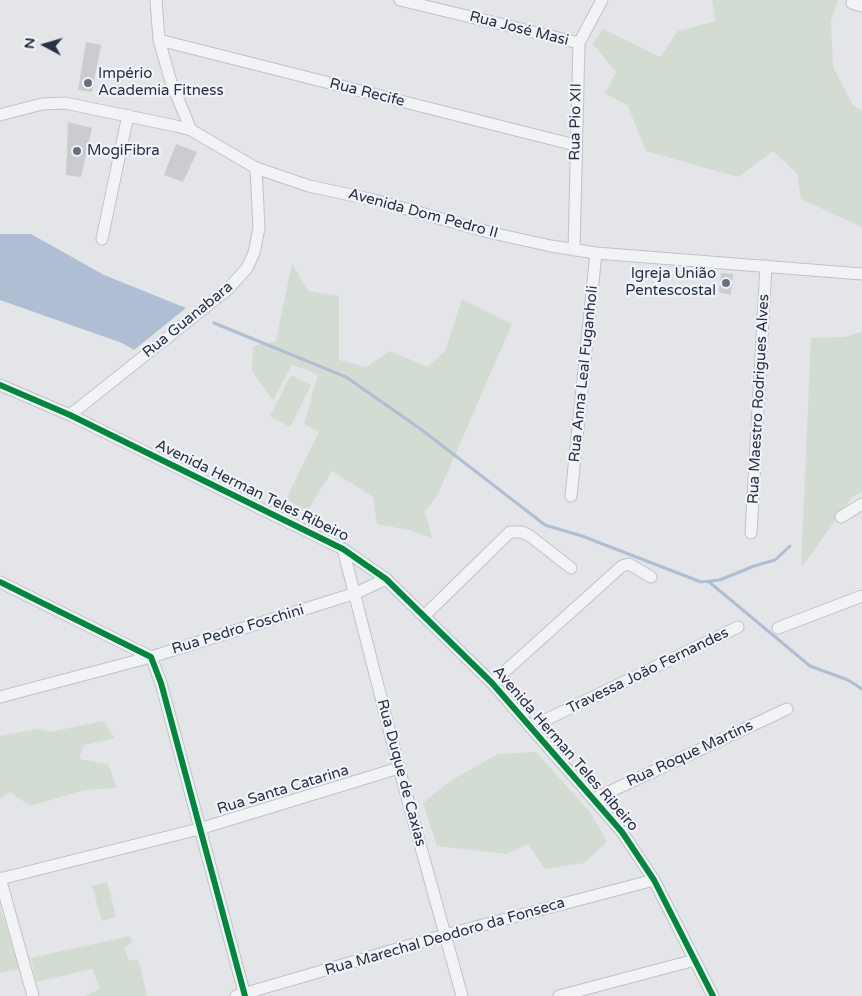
<!DOCTYPE html>
<meta charset="utf-8">
<style>
body{margin:0}
#map{position:relative;width:862px;height:996px;overflow:hidden;background:#e3e5e8;font-family:"Varela Round",sans-serif}
canvas{display:block}
.north{position:absolute;left:20px;top:20px;width:50px;height:50px;-webkit-text-stroke:4px #f0f3f7;paint-order:stroke;rotate:276deg;font-size:14px;font-weight:700;line-height:20px;text-align:center;color:#283043}
.north::after{content:'';display:block;margin:auto;width:18px;height:22px;background:#283043;clip-path:polygon(50% 0,100% 100%,50% 72%,0 100%)}
</style>
<div id="map">
<canvas width="862" height="996"></canvas>
<div class="north">N</div>
</div>
<script>
const ctx = document.querySelector('canvas').getContext('2d');
ctx.lineJoin = 'round';
function fillPath(path, color) {
  ctx.fillStyle = color;
  ctx.fill(path, 'evenodd');
}
function shape(rows) {
  const path = new Path2D();
  for (const r of rows) {
    path.moveTo(r[0], r[1]);
    for (let i = 2; i < r.length; i += 2) path.lineTo(r[i], r[i + 1]);
  }
  return path;
}
function strokePath(path, color, width, dash) {
  ctx.strokeStyle = color;
  ctx.lineWidth = width;
  ctx.lineCap = dash ? 'butt' : 'round';
  ctx.setLineDash(dash || []);
  ctx.stroke(path);
}
function write(font, color, halo, rows, align = 'center') {
  ctx.font = font + ' "Varela Round",sans-serif';
  ctx.lineWidth = 4.5;
  ctx.setLineDash([]);
  ctx.textBaseline = 'middle';
  ctx.strokeStyle = halo;
  ctx.fillStyle = color;
  for (const [text, x, y, turn = 0] of rows) {
    ctx.save();
    ctx.translate(x, y);
    ctx.rotate((+turn || 0) * Math.PI / 180);
    ctx.textAlign = isNaN(turn) ? turn : align;
    if (halo) ctx.strokeText(text, 0, 0);
    ctx.fillText(text, 0, 0);
    ctx.restore();
  }
}
const green = shape([
 [712,0,838,0,831,21,833,67,853,105,862,111,862,227,801,199,797,174,773,151,738,177,646,151,628,106,605,93,616,72,593,44,603,29,660,57,678,31,716,21],
 [292,263,308,291,339,296,339,360,366,367,390,351,428,367,445,351,462,299,512,324,438,494,425,511,432,538,409,530,377,524,373,497,332,471,307,511,286,499,319,432,304,424,318,374,292,365,273,400,252,371,253,346,276,341],
 [862,332,862,492,852,497,801,568,811,338,844,337],
 [291,375,311,385,290,427,270,416],
 [103,721,115,738,84,745,79,759,108,764,117,788,84,790,30,806,10,792,0,799,0,736,37,729,50,732],
 [536,752,590,812,607,842,584,863,545,869,528,844,507,854,437,846,423,803,452,780,498,754],
 [107,882,116,917,102,921,92,886],
 [0,908,20,969,0,973],
 [130,936,133,942,124,948,129,961,138,959,147,996,84,996,100,989,92,969,36,982,31,958]
]);
const water = shape([
 [0,234,31,234,104,275,186,308,134,350,122,343,0,300]
]);
const stream = shape([
 [214,323,346,377,422,430,545,525,582,536,701,582,720,580,754,566,775,560,790,546],
 [708,581,810,666,848,680,862,689]
]);
const building = shape([
 [86,42,101,45,92,92,78,90],
 [68,122,92,128,81,177,66,175],
 [176,144,197,152,183,182,164,175],
 [721,273,733,274,731,295,719,292]
]);
const street = shape([
 [156,0,159,40,171,82,191,130],
 [400,0,579,43],
 [852,3,862,6],
 [159,40,575,145],
 [0,115,42,104,65,103,176,126,191,130,256,168,309,186,374,200,492,233,551,246,596,253,862,274],
 [102,239,128,115],
 [574,250,579,43,602,0],
 [0,385,70,415,343,549,386,579,492,683,622,832,654,880,713,996],
 [70,415,227,290,247,268,254,253,259,228,256,168],
 [571,496,596,253],
 [841,517,862,504],
 [751,533,766,266],
 [343,549,399,768,462,996],
 [0,582,151,657],
 [424,616,510,532,522,532,530,536,571,568],
 [778,628,862,596],
 [151,657,161,683,245,996],
 [492,683,622,566,629,564,651,577],
 [0,697,151,657,356,593,386,579],
 [531,727,738,627],
 [594,799,787,709],
 [0,878,33,996],
 [0,879,199,829,399,768],
 [236,996,445,935,654,880],
 [559,996,695,960]
]);
const cycleway = shape([
 [0,385,70,415,343,549,386,579,492,683,622,832,654,880,713,996],
 [0,582,151,657,161,683,245,996]
]);
const markers = [
 [88,83,5,"#696f7d"],
 [77,151,5,"#696f7d"],
 [726,283,5,"#696f7d"]
];
const streetNames = [
 ["Rua José Masi",519,29,14],
 ["Rua Recife",367,93,14],
 ["Rua Pio XII",576,122,-89],
 ["Avenida Dom Pedro II",423,214,15],
 ["Rua Guanabara",188,320,-39],
 ["Rua Anna Leal Fuganholi",584,374,-84],
 ["Rua Maestro Rodrigues Alves",759,399,-87],
 ["Avenida Herman Teles Ribeiro",252,491,26],
 ["Rua Pedro Foschini",238,630,-17],
 ["Travessa João Fernandes",648,671,-26],
 ["Avenida Herman Teles Ribeiro",565,749,49],
 ["Rua Roque Martins",690,754,-25],
 ["Rua Duque de Caxias",401,773,75],
 ["Rua Santa Catarina",283,790,-17],
 ["Rua Marechal Deodoro da Fonseca",445,937,-16]
];
const poiNames = [
 ["Império",98,74],
 ["Academia Fitness",98,91],
 ["MogiFibra",87,151],
 ["Igreja União",716,274,"right"],
 ["Pentescostal",716,291,"right"]
];
fillPath(green, '#d2dcd3');
fillPath(water, '#b0bed4');
strokePath(stream, '#b0bed4', 3);
fillPath(building, '#caccd0');
strokePath(street, '#c0c2c6', 13);
strokePath(street, '#f2f3f5', 11);
strokePath(cycleway, '#00873e', 6);
for (const [x, y, r, color] of markers) {
  const dot = new Path2D();
  dot.arc(x, y, r, 0, 2 * Math.PI);
  ctx.fillStyle = color;
  ctx.fill(dot);
  strokePath(dot, '#f0f3f7', 2);
}
write('15px', '#283043', '#f0f3f7', streetNames);
write('15px', '#283043', '#f0f3f7', poiNames, 'left');
</script>
